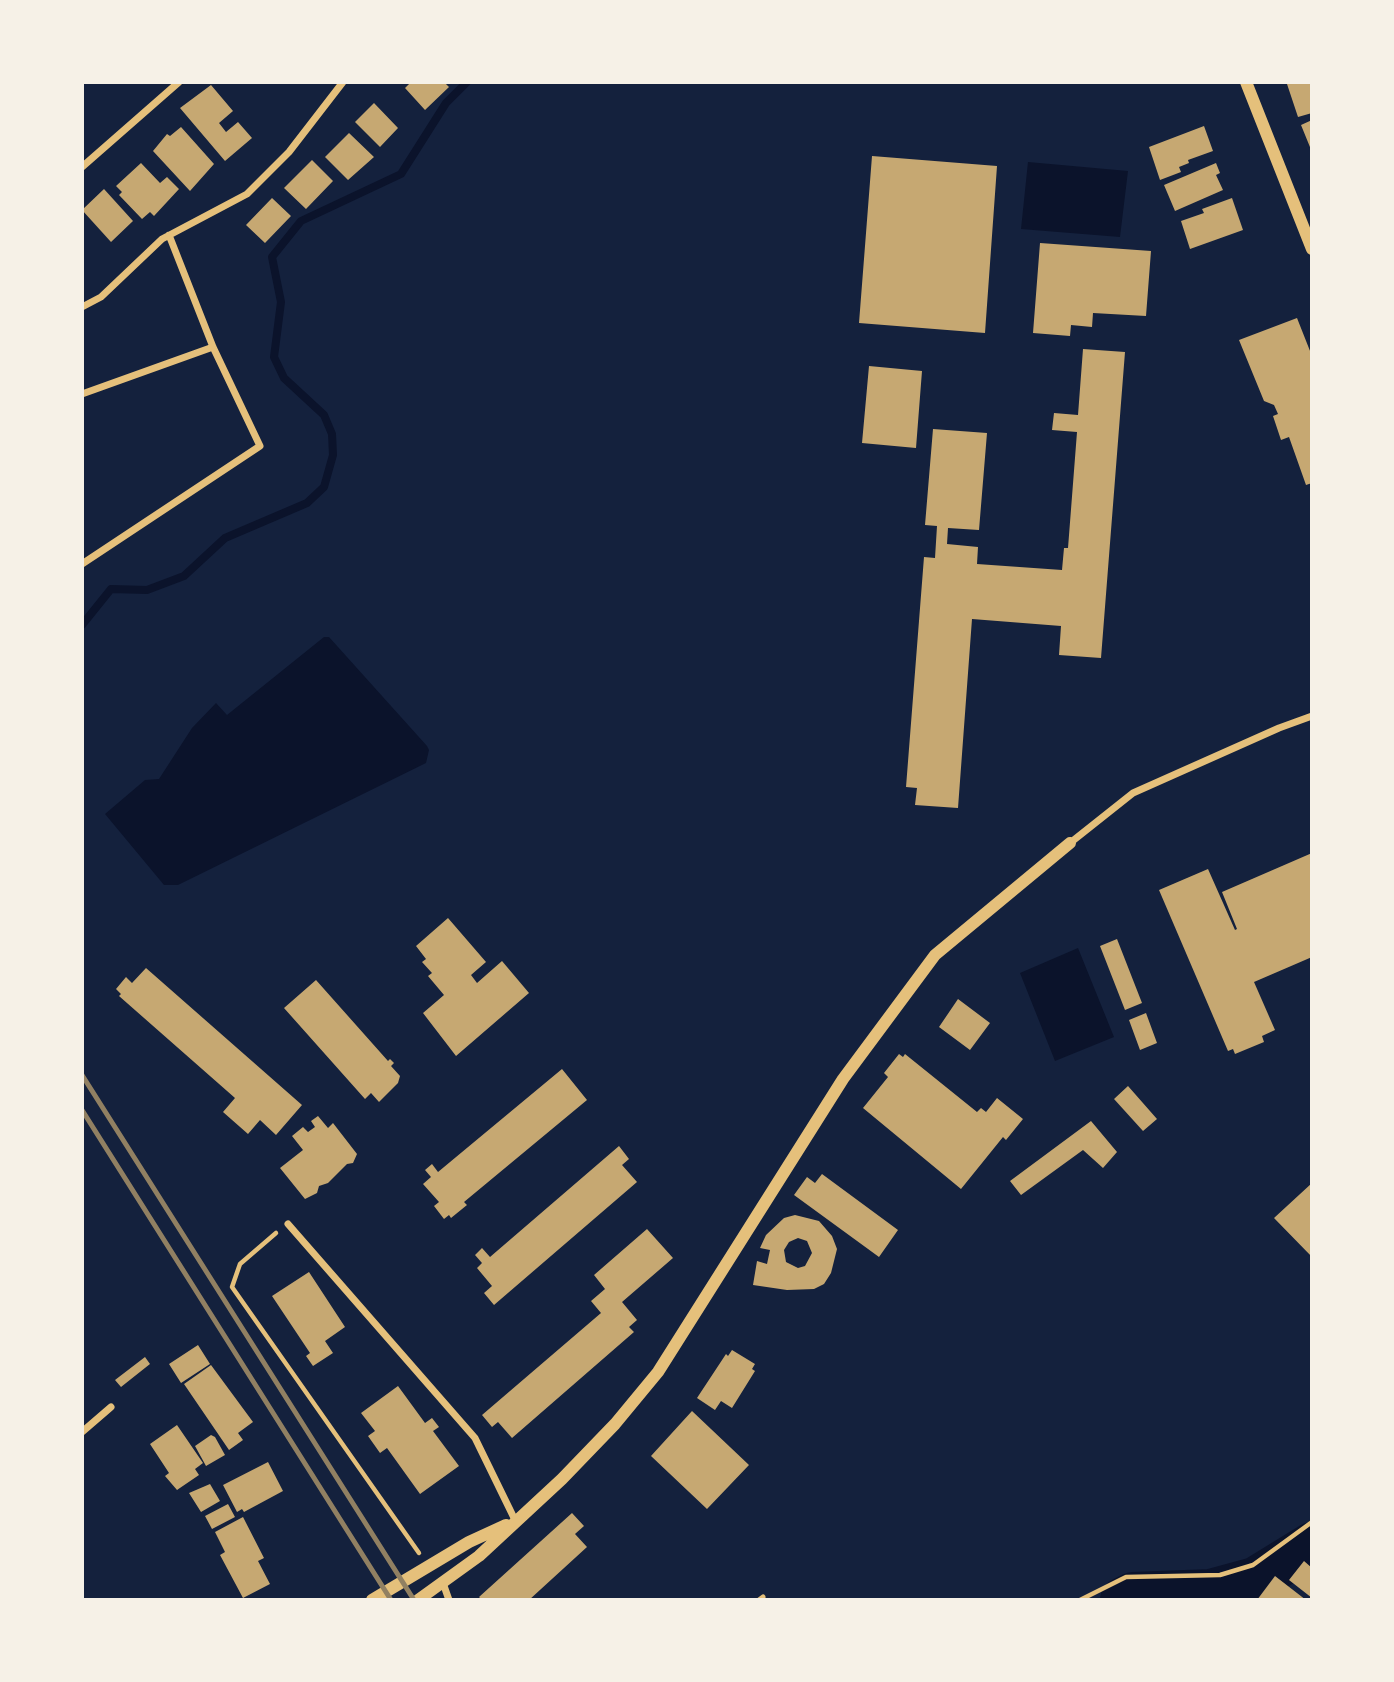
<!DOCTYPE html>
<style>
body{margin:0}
#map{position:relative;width:1394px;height:1682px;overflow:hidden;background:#14213d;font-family:Mulish,sans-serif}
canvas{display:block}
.frame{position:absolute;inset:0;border:84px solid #f6f1e7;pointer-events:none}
</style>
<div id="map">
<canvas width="1394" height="1682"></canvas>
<div class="frame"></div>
</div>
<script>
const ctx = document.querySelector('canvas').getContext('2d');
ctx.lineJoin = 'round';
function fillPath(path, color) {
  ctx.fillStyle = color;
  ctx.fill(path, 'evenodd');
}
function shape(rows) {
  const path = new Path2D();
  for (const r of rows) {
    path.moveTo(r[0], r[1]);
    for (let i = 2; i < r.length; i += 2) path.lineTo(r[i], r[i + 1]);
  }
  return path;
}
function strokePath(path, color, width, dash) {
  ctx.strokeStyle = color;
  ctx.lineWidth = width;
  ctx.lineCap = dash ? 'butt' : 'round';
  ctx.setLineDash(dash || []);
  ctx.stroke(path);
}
const water = shape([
 [1028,162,1128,171,1120,237,1021,229],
 [324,637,329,637,427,746,429,750,426,763,178,885,164,885,105,814,145,780,159,779,192,728,216,703,227,715],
 [1078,948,1114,1037,1055,1061,1020,973]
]);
const stream = shape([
 [82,625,111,589,147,590,184,576,225,538,307,503,324,487,333,455,332,434,324,415,284,378,274,357,281,302,272,257,301,221,401,174,446,103,467,82]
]);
const river = shape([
 [1123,1600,1133,1595,1211,1592,1255,1580,1312,1545]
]);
const building = shape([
 [411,82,444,82,449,87,425,110,405,88],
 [1291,82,1312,82,1312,113,1298,117,1287,84],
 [211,85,233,111,219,123,226,132,238,122,252,138,225,161,180,108],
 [374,103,398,128,380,147,355,122],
 [1312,120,1312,152,1301,125],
 [1204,126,1213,151,1188,160,1189,163,1179,167,1181,172,1160,180,1149,147],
 [181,127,214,164,190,191,153,151,167,134,170,136],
 [349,133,374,157,348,180,325,157],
 [872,156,997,166,985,333,859,323],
 [312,160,333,181,306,209,284,188],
 [141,163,160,183,167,177,179,189,154,216,150,212,142,219,119,195,122,192,116,186],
 [1216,163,1220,173,1216,175,1223,190,1175,211,1164,185],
 [104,189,133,221,111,242,82,210],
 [272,198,291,216,265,243,246,225],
 [1232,198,1243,230,1190,249,1181,221,1204,213,1202,209],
 [1040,243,1151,251,1146,316,1093,313,1092,327,1071,325,1070,336,1033,333],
 [1297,318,1312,356,1312,483,1306,485,1289,437,1281,440,1273,416,1278,414,1274,405,1264,401,1239,340],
 [1083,349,1125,352,1101,658,1059,655,1061,626,972,619,958,808,915,805,917,788,906,787,924,557,935,558,937,526,925,525,933,429,987,433,979,530,948,528,947,544,978,547,977,564,1062,570,1064,548,1068,548,1077,432,1052,430,1054,413,1078,415],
 [869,366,922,371,916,448,862,443],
 [1312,853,1312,957,1254,982,1275,1030,1262,1036,1264,1042,1235,1054,1233,1049,1228,1051,1159,890,1208,869,1235,930,1237,929,1222,892],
 [448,918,486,962,471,975,477,983,502,961,529,993,456,1056,423,1013,444,995,428,976,432,973,422,962,426,959,416,946],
 [1117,939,1142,1003,1125,1010,1100,946],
 [146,968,302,1105,276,1135,260,1120,248,1134,223,1112,235,1098,119,996,121,994,116,989,126,977,132,983],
 [316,980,388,1061,390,1059,394,1063,391,1066,400,1076,398,1083,379,1102,371,1093,365,1099,284,1008],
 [958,999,990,1023,970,1050,939,1027],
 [1146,1013,1157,1043,1140,1050,1129,1020],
 [899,1054,903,1057,905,1054,977,1112,981,1108,986,1112,997,1098,1023,1119,1006,1140,1003,1137,961,1189,863,1108,888,1077,884,1073],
 [562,1069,587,1100,464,1202,467,1205,451,1218,449,1215,444,1219,434,1206,439,1202,423,1184,431,1177,425,1170,432,1164,438,1172],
 [1128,1086,1157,1119,1143,1131,1114,1099],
 [318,1116,328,1128,333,1123,357,1154,353,1163,347,1164,328,1183,319,1186,317,1193,305,1199,280,1168,303,1150,292,1136,303,1127,308,1132,315,1127,311,1121],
 [1091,1121,1117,1152,1103,1168,1083,1150,1021,1195,1010,1181],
 [619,1146,629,1159,622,1165,637,1182,494,1305,484,1293,492,1286,477,1268,482,1263,475,1255,482,1248,490,1257],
 [822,1174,898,1230,879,1257,794,1195,807,1177,815,1183],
 [1312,1183,1312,1257,1274,1218],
 [795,1215,819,1221,832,1236,837,1249,831,1273,824,1284,814,1289,787,1290,753,1285,757,1261,767,1264,770,1250,760,1248,766,1235,784,1218],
 [798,1238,807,1241,812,1253,805,1266,798,1268,786,1262,784,1250,789,1242],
 [647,1229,673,1258,622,1302,637,1320,629,1327,634,1332,512,1438,498,1422,492,1427,482,1415,601,1313,591,1301,605,1289,594,1275],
 [309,1272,345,1327,325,1341,333,1353,313,1366,306,1356,310,1353,272,1296],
 [198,1345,210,1364,181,1383,169,1364],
 [732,1350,755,1364,752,1369,755,1371,732,1408,721,1401,715,1410,697,1398,726,1354,728,1356],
 [145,1357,150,1364,121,1387,115,1380],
 [211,1365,253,1422,238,1433,243,1440,229,1450,184,1384],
 [398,1386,425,1423,432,1418,439,1427,433,1431,459,1466,420,1494,387,1448,380,1453,368,1436,375,1431,361,1413],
 [692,1411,749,1465,707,1509,651,1456],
 [177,1425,203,1463,195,1469,199,1475,177,1490,165,1476,169,1473,150,1444],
 [211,1435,215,1437,225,1455,206,1466,195,1446],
 [268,1462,283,1491,244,1512,242,1509,237,1512,223,1485],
 [210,1484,220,1501,201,1512,189,1493],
 [228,1504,235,1517,212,1529,205,1516],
 [572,1513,584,1526,575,1534,587,1547,529,1600,482,1600,479,1597],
 [243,1517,264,1558,258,1561,270,1584,243,1598,220,1555,225,1552,215,1532],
 [1304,1561,1312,1568,1312,1598,1289,1580],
 [1275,1576,1306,1600,1257,1600]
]);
const path = shape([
 [276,1233,240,1264,232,1287,419,1553],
 [1080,1600,1126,1577,1220,1575,1253,1565,1312,1522]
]);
const service = shape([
 [759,1600,763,1597]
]);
const minor = shape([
 [82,167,179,82],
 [82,307,101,297,162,239,247,194,289,152,343,82],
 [82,394,213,347],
 [82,564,260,446,213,347,169,235],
 [1070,843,1133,793,1279,728,1312,716],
 [288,1224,475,1438,515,1520],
 [82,1432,111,1407],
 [443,1583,449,1600]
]);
const tertiary = shape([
 [1246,82,1312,249],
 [372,1600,469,1542,506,1525],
 [418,1600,479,1556,562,1479,615,1424,658,1372,843,1079,935,955,1070,843]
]);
const rail = shape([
 [82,1075,414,1600],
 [82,1110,391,1600]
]);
fillPath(water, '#0b132b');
strokePath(stream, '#0b132b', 8);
strokePath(river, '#0b132b', 46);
fillPath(building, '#c6a872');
strokePath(path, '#e5c07b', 4.5);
strokePath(service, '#e5c07b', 5);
strokePath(minor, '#e5c07b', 7);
strokePath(tertiary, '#e5c07b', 12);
strokePath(rail, '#918062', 5);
</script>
